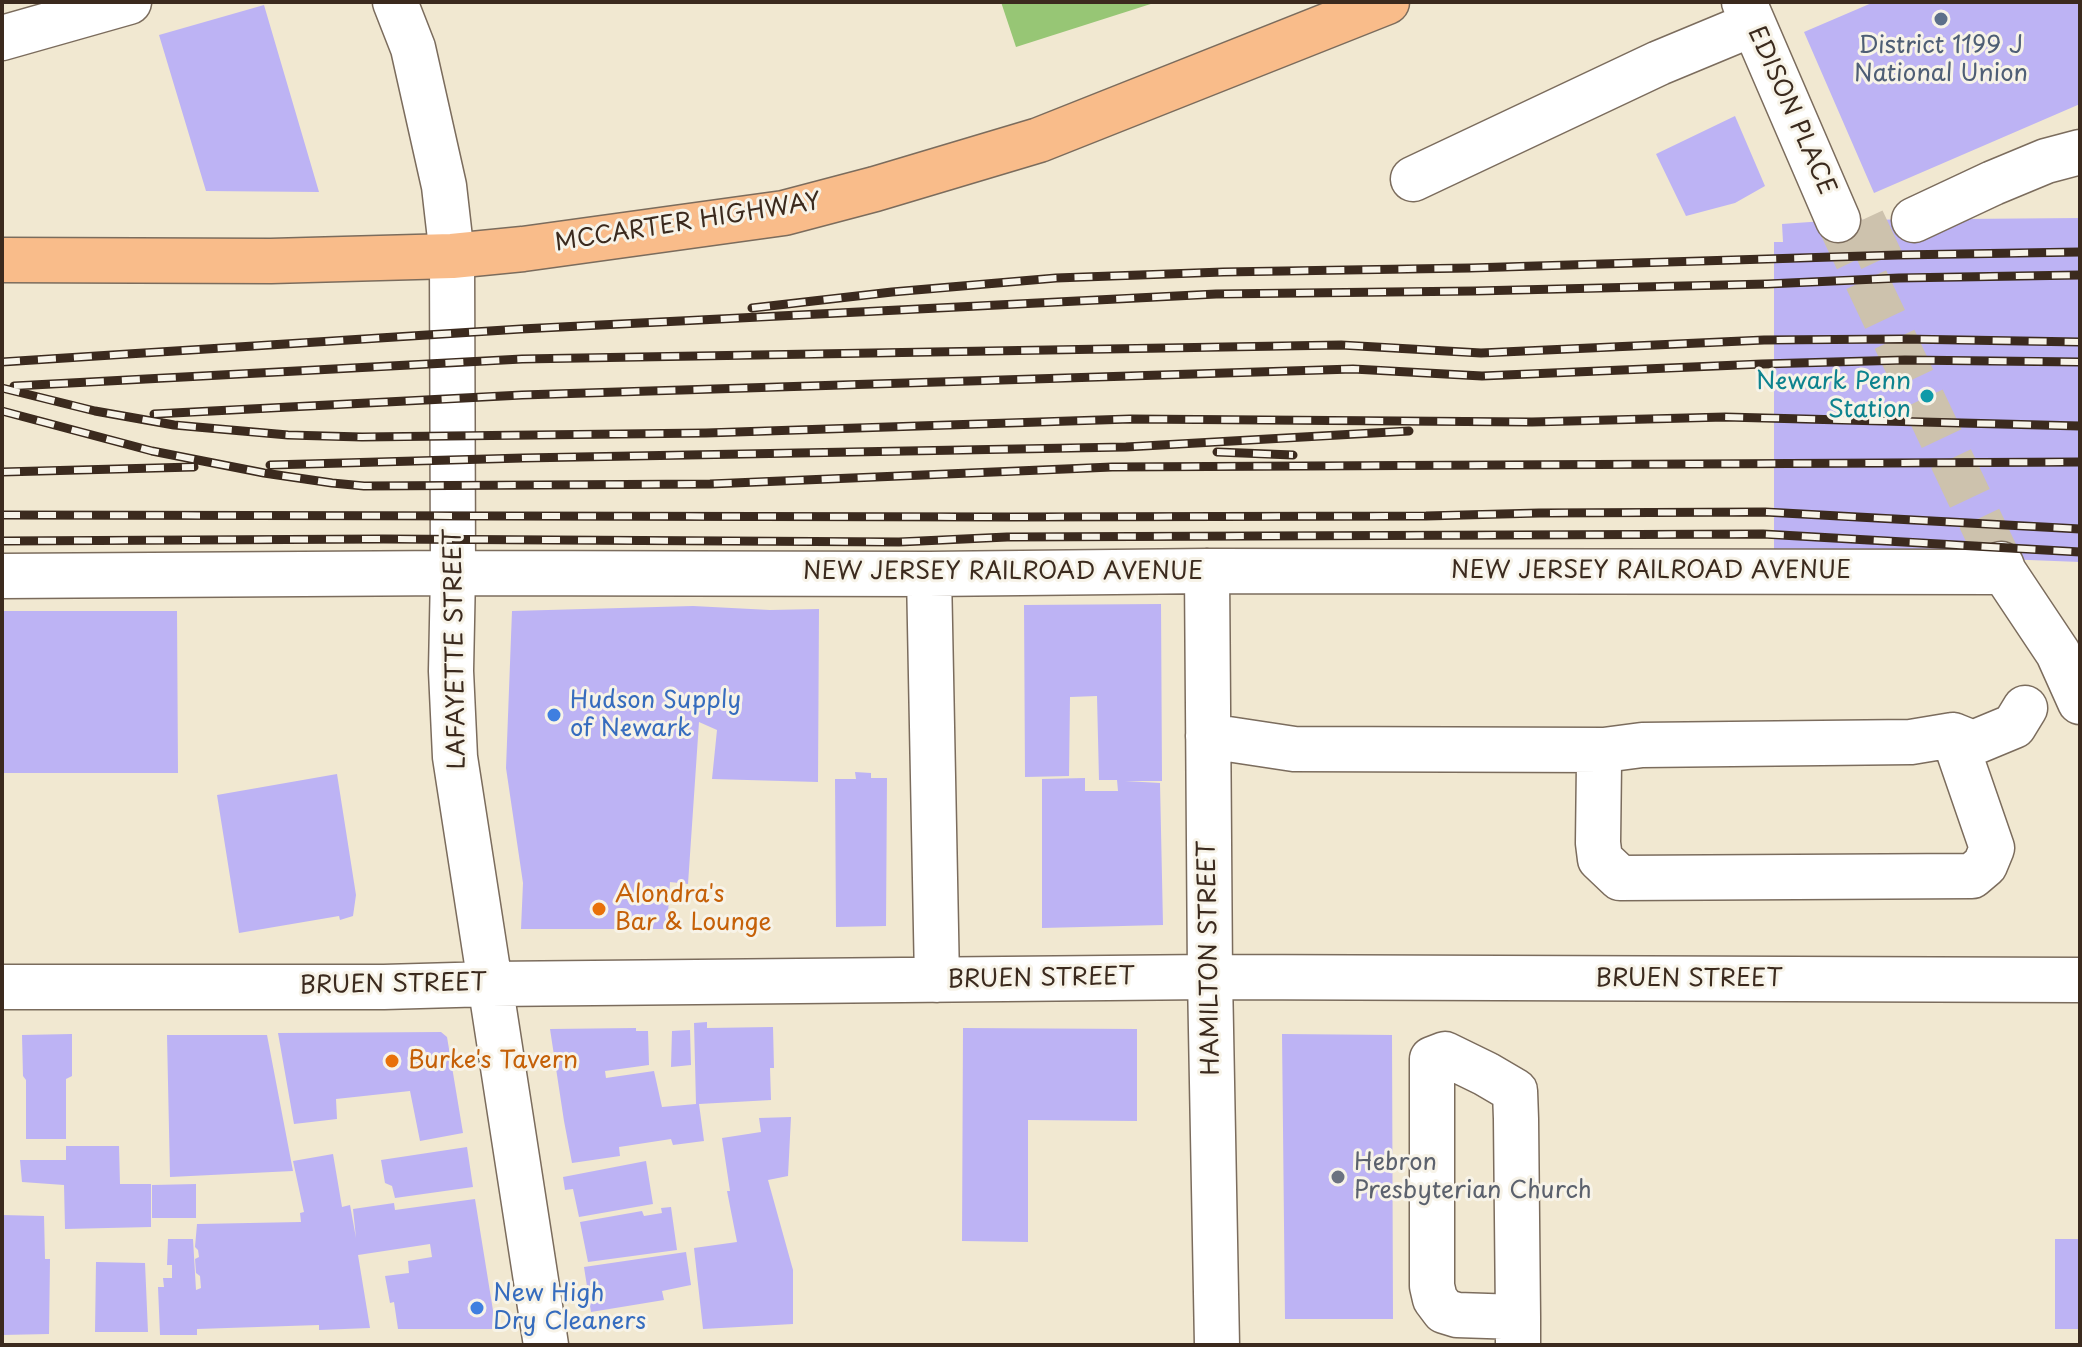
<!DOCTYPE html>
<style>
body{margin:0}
#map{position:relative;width:2082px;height:1347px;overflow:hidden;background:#f1e8d1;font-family:"Playpen Sans",sans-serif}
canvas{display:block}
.frame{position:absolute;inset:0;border:4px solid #3b2a1e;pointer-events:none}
</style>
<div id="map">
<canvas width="2082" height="1347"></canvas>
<div class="frame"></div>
</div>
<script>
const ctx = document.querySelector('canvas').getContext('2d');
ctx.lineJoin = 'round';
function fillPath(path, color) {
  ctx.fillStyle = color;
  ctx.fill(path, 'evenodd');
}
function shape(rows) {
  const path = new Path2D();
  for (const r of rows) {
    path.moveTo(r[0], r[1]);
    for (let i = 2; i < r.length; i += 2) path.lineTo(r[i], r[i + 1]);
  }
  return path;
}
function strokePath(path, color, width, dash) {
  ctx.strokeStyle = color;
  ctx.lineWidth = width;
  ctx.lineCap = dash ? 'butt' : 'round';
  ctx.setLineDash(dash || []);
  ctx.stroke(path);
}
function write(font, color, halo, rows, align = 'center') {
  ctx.font = font + ' "Playpen Sans",sans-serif';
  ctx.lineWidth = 6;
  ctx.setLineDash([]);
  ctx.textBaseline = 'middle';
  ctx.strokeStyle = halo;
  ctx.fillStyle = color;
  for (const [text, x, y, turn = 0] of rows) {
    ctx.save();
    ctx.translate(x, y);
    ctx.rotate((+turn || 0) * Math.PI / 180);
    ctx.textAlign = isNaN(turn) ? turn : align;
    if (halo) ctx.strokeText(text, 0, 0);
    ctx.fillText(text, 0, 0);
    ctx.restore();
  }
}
const green = shape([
 [1001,2,1157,2,1016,47]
]);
const building = shape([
 [1874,2,2080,2,2080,104,1874,193,1804,32],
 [264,5,319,192,206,191,159,35],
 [1735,116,1765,186,1735,203,1686,216,1656,154],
 [2080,218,2080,562,1774,550,1774,242,1783,242,1782,224,1838,220],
 [1161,604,1162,781,1125,781,1160,783,1163,925,1042,928,1042,779,1085,778,1085,791,1118,791,1117,780,1099,780,1097,696,1070,697,1069,776,1025,777,1024,605],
 [693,606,770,610,819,609,818,782,712,779,717,730,699,722,688,884,670,882,667,929,521,929,523,883,506,768,512,611],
 [2,611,177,611,178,773,2,773],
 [855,772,871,773,871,778,887,778,886,926,836,927,835,779,856,779],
 [337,774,356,895,353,916,340,920,339,916,239,933,217,795],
 [707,1022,707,1028,773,1027,774,1068,770,1068,771,1100,699,1104,704,1141,673,1145,671,1139,619,1147,620,1156,572,1163,564,1121,550,1029,636,1028,636,1031,648,1031,649,1065,605,1071,606,1078,654,1071,662,1107,696,1104,694,1023],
 [963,1028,1137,1029,1137,1121,1028,1120,1028,1242,962,1241],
 [690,1030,691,1065,671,1067,672,1031],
 [441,1032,447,1037,463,1133,420,1141,410,1091,336,1099,337,1119,294,1124,278,1033],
 [72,1034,72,1076,66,1079,66,1139,26,1139,26,1080,23,1076,22,1035],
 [1282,1034,1392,1035,1393,1319,1285,1319],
 [167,1035,267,1035,293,1171,170,1177],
 [791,1117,788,1176,768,1180,793,1270,793,1324,703,1329,694,1248,737,1242,727,1191,730,1191,722,1138,761,1132,759,1118],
 [66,1146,119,1146,120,1184,151,1184,151,1227,65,1229,64,1185,22,1182,20,1160,66,1160],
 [467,1147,473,1187,395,1198,392,1186,385,1183,381,1160],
 [333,1154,342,1207,350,1205,356,1238,353,1209,394,1203,395,1210,475,1199,496,1329,398,1329,394,1302,390,1303,385,1276,409,1273,408,1261,432,1257,430,1244,358,1255,370,1328,319,1330,319,1325,197,1329,197,1335,160,1335,158,1287,164,1287,163,1278,172,1278,172,1265,167,1265,168,1239,193,1239,196,1290,201,1288,200,1276,196,1273,195,1259,199,1257,198,1250,195,1247,197,1224,301,1222,300,1213,304,1212,293,1161],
 [646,1161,653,1204,579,1217,573,1189,565,1190,563,1177],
 [196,1184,196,1218,152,1218,152,1185],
 [671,1207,677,1250,588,1262,580,1222,642,1211,644,1216,662,1213,661,1208],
 [2,1215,44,1216,45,1259,50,1259,49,1334,2,1335],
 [2055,1239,2080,1239,2080,1329,2055,1329],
 [686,1252,691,1285,662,1291,664,1300,591,1312,584,1267],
 [96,1262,145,1263,148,1332,95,1332]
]);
const minorTunnel = shape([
 [1838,220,2001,564],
 [1852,249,1914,220]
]);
const minor = shape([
 [395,2,413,48,444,186,452,256,453,573,451,671,455,757,546,1345],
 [1744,2,1838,220],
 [2,38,129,2],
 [1413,179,1659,63,1753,24],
 [1914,220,1993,183,2046,161,2080,152],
 [2001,564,2004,572,2058,653,2080,702],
 [1207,571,1210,977,1217,1345],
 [929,574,937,980],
 [2,576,453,573,929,574,1207,571,2004,572],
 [1953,735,1992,848,1985,865,1972,876,1620,878,1600,859,1598,843,1599,763,1604,750,1642,745,1911,742,1953,735,1973,743,2014,726,2025,708],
 [1208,736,1294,749,1604,750],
 [2,987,384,987,491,984,1210,977,2080,980],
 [1518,1317,1457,1315,1444,1311,1435,1299,1432,1286,1432,1059,1445,1054,1486,1074,1515,1091,1516,1119,1518,1317,1518,1345]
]);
const major = shape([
 [2,260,271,261,452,256,523,249,784,213,875,189,1039,140,1387,2]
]);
const rail = shape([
 [752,308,892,292,1056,278,1223,272,1470,268,1898,255,2080,252],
 [2,362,521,329,1216,294,1475,291,1767,284,1899,278,2080,275],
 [14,386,522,359,1341,345,1481,353,1764,340,1903,339,2080,342],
 [2,388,95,411,174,425,288,435,362,437,706,433,1130,419,1532,422,1725,417,2080,426],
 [2,411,152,451,264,473,332,483,364,486,710,484,1112,467,2080,462],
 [154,414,522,395,1353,369,1482,376,1762,364,1905,360,2080,362],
 [1217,452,1293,455],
 [270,465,523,458,1126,447,1409,431],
 [2,472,194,467],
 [2,515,1010,517,1426,516,1539,513,1765,512,2080,529],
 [2,541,383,539,899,542,1007,537,1763,534,2080,552]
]);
const markers = [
 [1941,19,8,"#5c6f8a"],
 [1927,396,8,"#0f9aa8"],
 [554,715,8,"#3f7fe0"],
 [599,909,8,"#e8710a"],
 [392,1061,8,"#e8710a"],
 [1338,1177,8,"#6b7280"],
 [477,1308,8,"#3f7fe0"]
];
const serviceNames = [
 ["District 1199 J",1941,46],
 ["National Union",1941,74]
];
const streetNames = [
 ["EDISON PLACE",1791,111,66],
 ["MCCARTER HIGHWAY",688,223,-9],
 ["NEW JERSEY RAILROAD AVENUE",1651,571],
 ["NEW JERSEY RAILROAD AVENUE",1003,572],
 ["LAFAYETTE STREET",456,649,-91],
 ["HAMILTON STREET",1210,958,-91],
 ["BRUEN STREET",1041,979,-1],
 ["BRUEN STREET",1689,979],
 ["BRUEN STREET",393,985,-1]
];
const cultureNames = [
 ["Newark Penn",1911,382],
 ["Station",1911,410]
];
const shopNames = [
 ["Hudson Supply",570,701],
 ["of Newark",570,729],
 ["New High",493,1294],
 ["Dry Cleaners",493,1322]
];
const foodNames = [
 ["Alondra's",615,895],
 ["Bar & Lounge",615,923],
 ["Burke's Tavern",408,1061]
];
const worshipNames = [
 ["Hebron",1354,1163],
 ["Presbyterian Church",1354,1191]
];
fillPath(green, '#97c675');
fillPath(building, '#bdb3f4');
strokePath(minorTunnel, '#cdc2ad', 44, [44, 22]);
strokePath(minor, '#7b6c5d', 47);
strokePath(major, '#7b6c5d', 47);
strokePath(minor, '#fff', 44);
strokePath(major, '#f9bc8a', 44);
strokePath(rail, '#3b2a1e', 9);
strokePath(rail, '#f7f3e8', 6, [18]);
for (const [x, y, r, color] of markers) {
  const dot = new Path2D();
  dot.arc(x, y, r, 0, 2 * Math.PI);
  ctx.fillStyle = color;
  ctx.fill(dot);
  strokePath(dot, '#f7f3e8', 3);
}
write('24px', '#4e5e75', '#f7f3e8', serviceNames);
write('24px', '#3b2a1e', '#f7f3e8', streetNames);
write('24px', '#0d838f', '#f7f3e8', cultureNames, 'right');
write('24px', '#366cbe', '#f7f3e8', shopNames, 'left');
write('24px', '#c56008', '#f7f3e8', foodNames, 'left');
write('24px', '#5b616d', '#f7f3e8', worshipNames, 'left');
</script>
